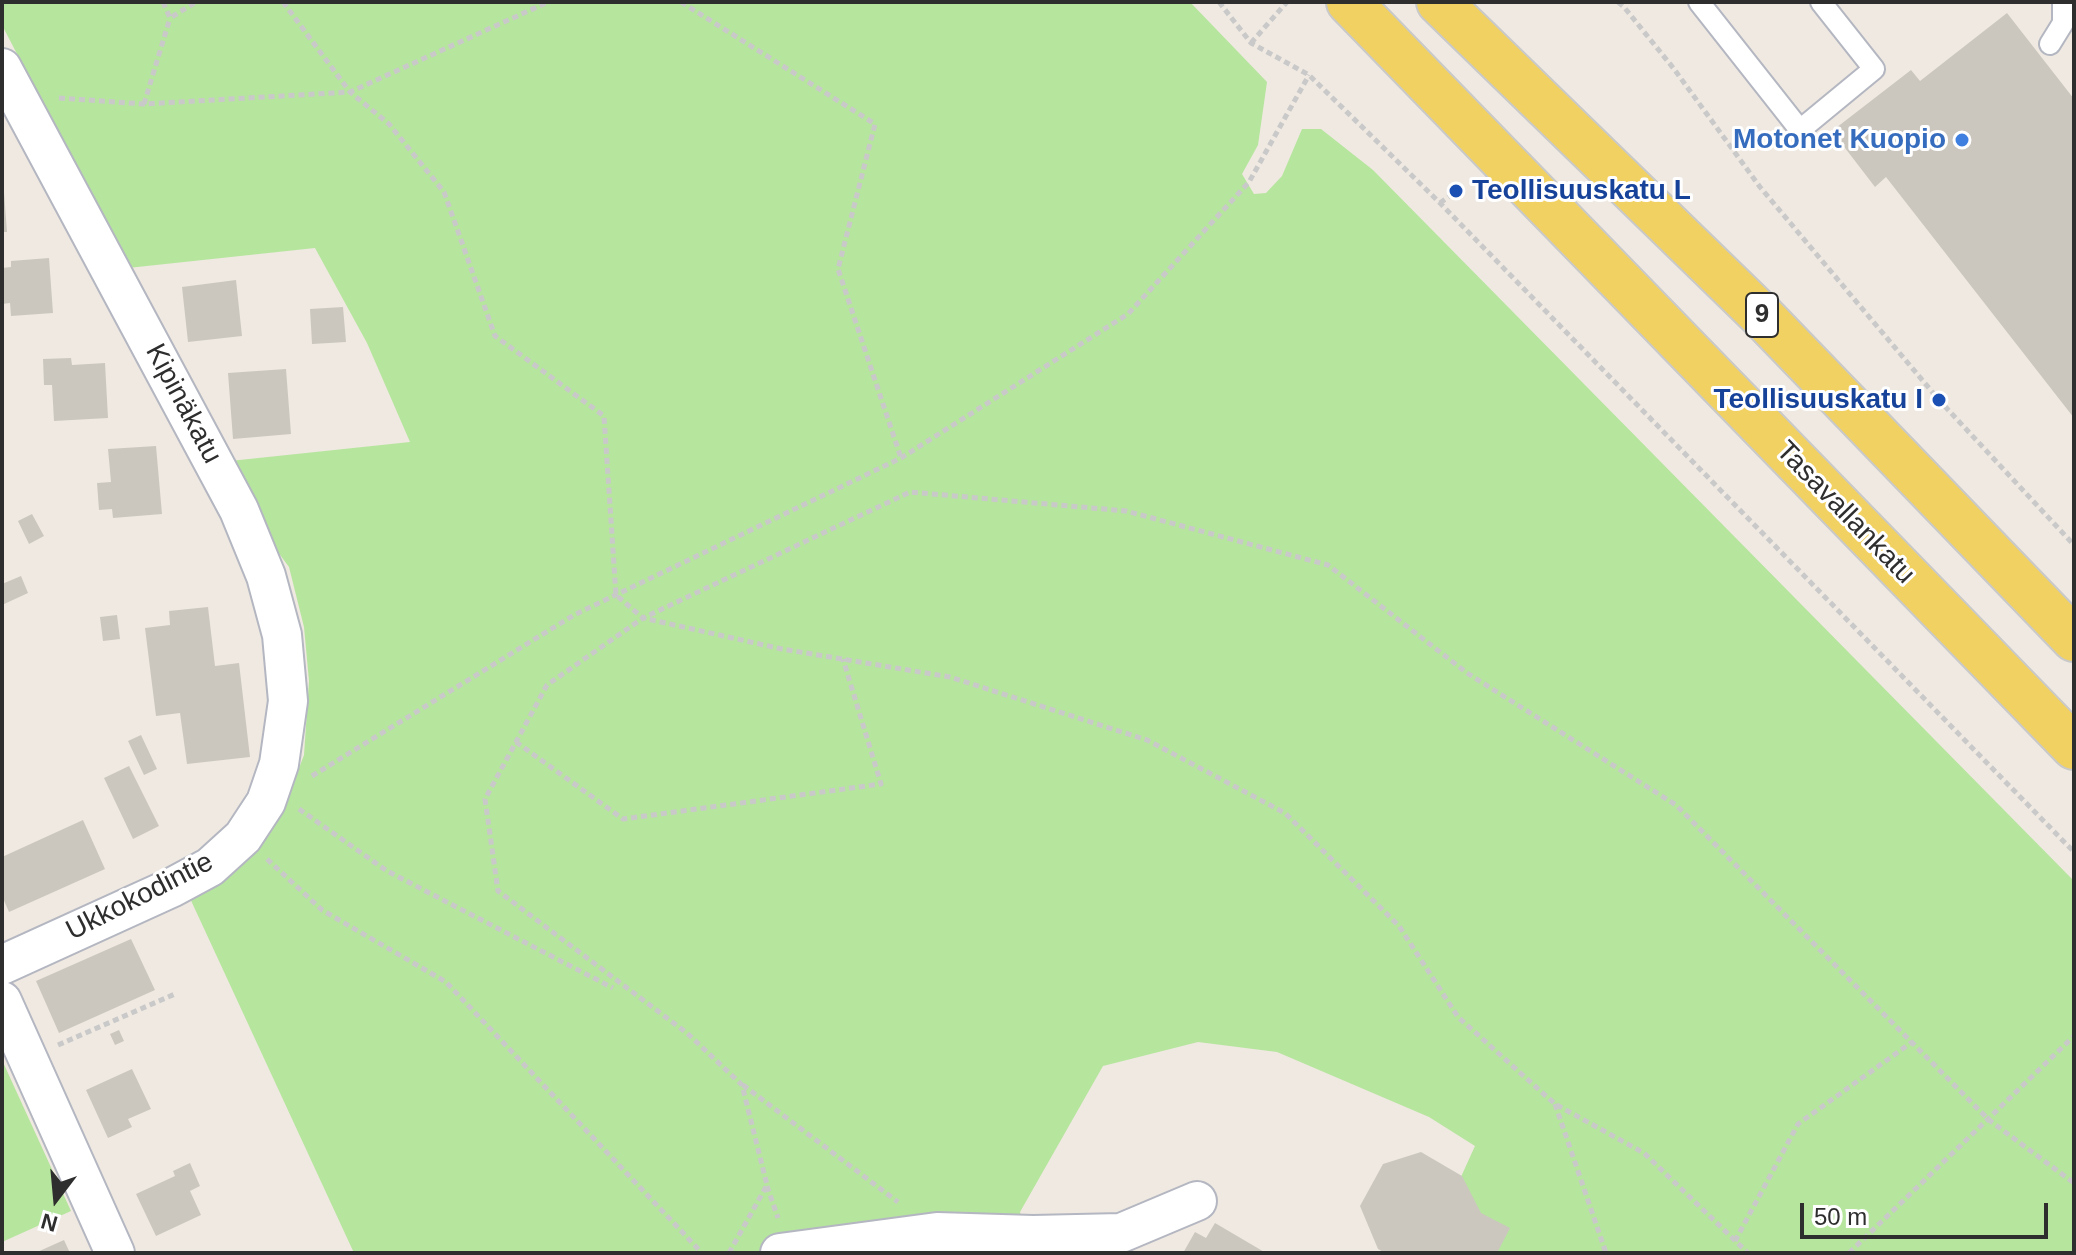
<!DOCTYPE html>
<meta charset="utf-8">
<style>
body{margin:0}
#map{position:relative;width:2076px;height:1255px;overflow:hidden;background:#efe9e1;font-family:Arial,sans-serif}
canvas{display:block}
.frame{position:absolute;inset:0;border:4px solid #2e2e2e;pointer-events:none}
.north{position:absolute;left:16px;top:1159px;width:80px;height:80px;-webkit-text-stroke:6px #fff;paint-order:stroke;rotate:196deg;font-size:22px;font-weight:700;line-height:32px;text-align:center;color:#2e2e2e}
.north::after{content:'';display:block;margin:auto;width:28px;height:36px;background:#2e2e2e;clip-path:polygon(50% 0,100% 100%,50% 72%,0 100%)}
.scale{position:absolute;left:1800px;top:1203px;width:248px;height:36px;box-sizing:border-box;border:4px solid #2e2e2e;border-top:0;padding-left:10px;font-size:24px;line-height:28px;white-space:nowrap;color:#2e2e2e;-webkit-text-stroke:6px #fff;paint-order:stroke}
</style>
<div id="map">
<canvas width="2076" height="1255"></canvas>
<div class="frame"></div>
<div class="north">N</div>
<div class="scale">50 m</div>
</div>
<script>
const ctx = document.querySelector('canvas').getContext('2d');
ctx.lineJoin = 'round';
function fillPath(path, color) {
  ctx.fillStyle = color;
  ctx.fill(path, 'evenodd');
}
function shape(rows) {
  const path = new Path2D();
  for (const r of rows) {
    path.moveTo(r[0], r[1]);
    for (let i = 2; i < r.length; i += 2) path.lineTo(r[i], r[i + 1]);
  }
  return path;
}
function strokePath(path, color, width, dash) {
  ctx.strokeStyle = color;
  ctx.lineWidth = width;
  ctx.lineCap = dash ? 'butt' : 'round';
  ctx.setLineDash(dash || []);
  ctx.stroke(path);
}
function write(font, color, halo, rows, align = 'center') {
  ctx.font = font + ' Arial,sans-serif';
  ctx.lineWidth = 6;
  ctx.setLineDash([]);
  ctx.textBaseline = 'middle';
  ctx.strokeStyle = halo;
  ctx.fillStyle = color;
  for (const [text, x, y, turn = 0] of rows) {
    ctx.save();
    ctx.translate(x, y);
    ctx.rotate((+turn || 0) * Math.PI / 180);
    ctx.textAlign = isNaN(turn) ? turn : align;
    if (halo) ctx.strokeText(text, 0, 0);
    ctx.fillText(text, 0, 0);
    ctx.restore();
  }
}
const green = shape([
 [2,2,1190,2,1267,82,1258,145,1242,174,1254,194,1266,193,1282,176,1302,129,1321,129,1373,170,2074,881,2074,1253,1488,1253,1460,1179,1475,1146,1429,1117,1277,1052,1198,1042,1103,1066,1020,1212,1032,1253,354,1253,188,894,241,860,283,811,304,755,309,681,304,627,289,567,261,529,230,461,410,442,367,343,315,248,128,268,2,25],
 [2,1060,71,1211,2,1242]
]);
const building = shape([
 [2007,13,2074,99,2074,418,1886,177,1875,187,1832,131,1911,70,1920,81],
 [2,192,4,192,7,232,2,232],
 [49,258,53,313,11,316,10,303,2,304,2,268,11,267,11,261],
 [236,280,242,336,188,342,182,287],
 [343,307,346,342,312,344,310,309],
 [71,358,72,365,105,363,108,418,54,421,52,385,44,385,43,359],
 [286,369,291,434,233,439,228,373],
 [156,446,162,514,113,518,112,509,99,510,97,483,111,482,108,449],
 [32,514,44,536,29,544,18,521],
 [21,576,28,593,2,605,2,584],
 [208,607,215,666,239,663,250,757,187,764,180,713,156,716,145,628,170,625,169,611],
 [117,615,120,639,103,641,100,617],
 [141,735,157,769,144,775,128,741],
 [129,766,159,826,133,839,104,778],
 [83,820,105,869,9,912,2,896,2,857],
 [131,939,155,990,59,1033,36,981],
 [119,1030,124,1041,115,1045,110,1034],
 [132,1069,151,1109,128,1119,132,1127,108,1138,86,1090],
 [1421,1152,1462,1176,1481,1213,1510,1228,1497,1253,1385,1253,1378,1249,1360,1206,1383,1164],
 [190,1163,200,1186,190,1191,201,1215,156,1236,136,1194,175,1176,173,1171],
 [1215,1223,1266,1253,1183,1253,1195,1232,1206,1238],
 [64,1240,70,1253,35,1253]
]);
const path = shape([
 [163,2,170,18,196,2],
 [283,2,350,92,389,124,444,192,495,336,604,416,616,595,643,618,782,649,950,677,1147,740,1285,813,1399,926,1458,1017,1555,1104,1644,1153,1748,1253],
 [681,2,875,124,838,269,901,458],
 [1219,2,1251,43,1309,75,1440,203,2074,852],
 [1618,2,1624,7,1674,69,1760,187,1939,400,2074,545],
 [1251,43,1287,2],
 [59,98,144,104,350,92,548,2],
 [144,104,170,18],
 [1440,203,1456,191],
 [516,742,623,819,881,784,843,659],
 [312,776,574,615,901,458,1128,314,1249,182,1309,75],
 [299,809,387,871,613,988],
 [267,859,322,910,446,982,702,1253],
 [58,1045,175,994],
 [743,1085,898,1202],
 [1555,1104,1606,1253],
 [767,1186,778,1218],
 [1735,1241,1798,1124,1912,1042],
 [729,1253,767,1185,742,1085,687,1033,498,891,485,799,547,685,643,618,910,492,1126,511,1328,565,1467,673,1676,805,1989,1120,2074,1183],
 [1849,1253,2074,1036]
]);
const service = shape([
 [1699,2,1800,130,1874,69,1821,2],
 [2050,44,2063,23,2063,2]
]);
const minor = shape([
 [2,68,239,510,266,576,282,635,288,701,279,764,266,802,243,837,210,867,171,888,2,965],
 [2,1001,115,1253],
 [780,1253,937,1232,1033,1235,1121,1233,1197,1201]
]);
const primary = shape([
 [1349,2,2074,747],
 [1439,2,1762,316,2074,639]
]);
const markers = [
 [1962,140,8,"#3f7fe0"],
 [1456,191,8,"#1a4fb4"],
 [1939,400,8,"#1a4fb4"]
];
const shields = [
 [1762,315,32]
];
const shieldNames = [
 ["9",1762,315]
];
const shopNames = [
 ["Motonet Kuopio",1946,140]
];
const transitNames = [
 ["Teollisuuskatu L",1472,191],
 ["Teollisuuskatu I",1923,400,"right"]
];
const streetNames = [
 ["Kipinäkatu",183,404,62],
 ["Tasavallankatu",1845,513,46],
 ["Ukkokodintie",140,897,-27]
];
fillPath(green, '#b6e59e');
fillPath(building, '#cbc7bf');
strokePath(service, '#b4b7c1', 24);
strokePath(minor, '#b4b7c1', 42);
strokePath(primary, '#c9c9c9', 48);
strokePath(path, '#c9c9c9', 5, [6, 4]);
strokePath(service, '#fff', 20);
strokePath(minor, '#fff', 38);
strokePath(primary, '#f2d163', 44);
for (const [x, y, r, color] of markers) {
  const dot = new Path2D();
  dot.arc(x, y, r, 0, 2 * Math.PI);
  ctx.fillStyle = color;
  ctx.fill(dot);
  strokePath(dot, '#fff', 3);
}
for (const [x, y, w] of shields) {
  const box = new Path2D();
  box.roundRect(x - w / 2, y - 22, w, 44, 6);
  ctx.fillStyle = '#fff';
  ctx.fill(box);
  strokePath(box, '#2e2e2e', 2);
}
write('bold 26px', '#2e2e2e', null, shieldNames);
write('bold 28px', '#366cbe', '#fff', shopNames, 'right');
write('bold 28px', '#164399', '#fff', transitNames, 'left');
write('28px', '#2e2e2e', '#fff', streetNames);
</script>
